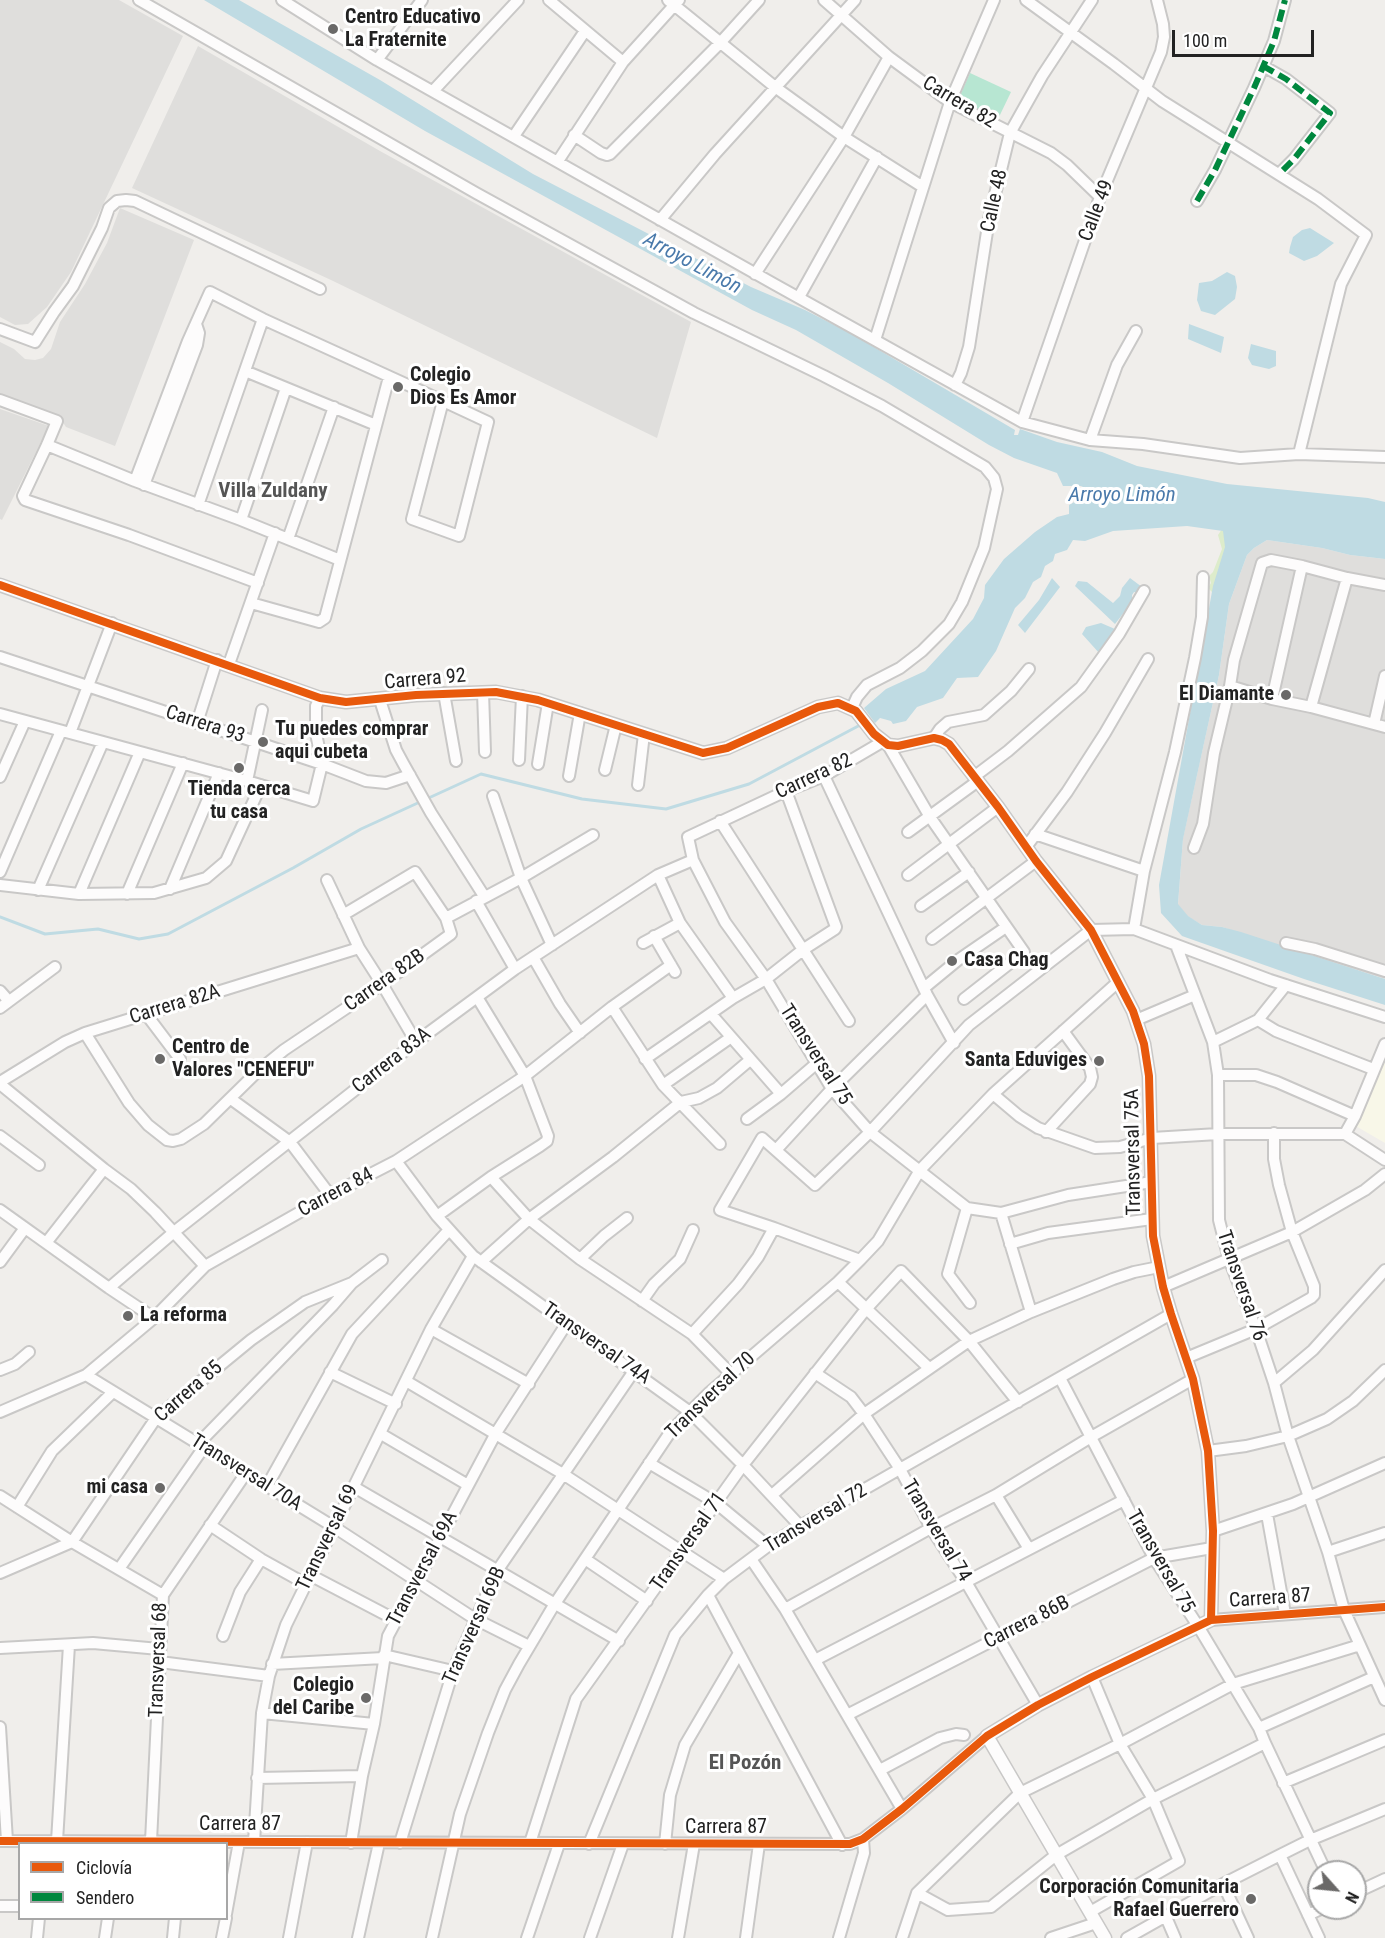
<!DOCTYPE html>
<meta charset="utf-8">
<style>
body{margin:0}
#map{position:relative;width:1385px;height:1938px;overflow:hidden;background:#f0eeeb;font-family:"Roboto Condensed",sans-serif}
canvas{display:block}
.legend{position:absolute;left:18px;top:1842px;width:210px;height:78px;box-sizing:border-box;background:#fff;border:2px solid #a7a7a7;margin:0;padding:8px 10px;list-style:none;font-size:18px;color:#222}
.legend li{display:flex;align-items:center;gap:12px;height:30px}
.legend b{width:30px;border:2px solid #a7a7a7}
.north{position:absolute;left:1307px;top:1860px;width:60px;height:60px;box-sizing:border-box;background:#fff;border:2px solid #a7a7a7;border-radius:50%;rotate:117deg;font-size:16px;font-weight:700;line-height:24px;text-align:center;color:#222}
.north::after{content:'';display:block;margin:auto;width:21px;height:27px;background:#6a6968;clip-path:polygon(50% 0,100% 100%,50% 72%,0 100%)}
.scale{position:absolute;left:1172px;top:30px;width:142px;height:27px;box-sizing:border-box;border:3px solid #222;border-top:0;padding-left:8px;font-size:18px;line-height:21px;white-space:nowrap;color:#222;-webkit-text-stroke:4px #fff;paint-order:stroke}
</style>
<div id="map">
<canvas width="1385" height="1938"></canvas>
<ul class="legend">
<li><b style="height:8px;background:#e8590c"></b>Ciclovía</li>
<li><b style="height:8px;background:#00873e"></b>Sendero</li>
</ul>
<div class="north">N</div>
<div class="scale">100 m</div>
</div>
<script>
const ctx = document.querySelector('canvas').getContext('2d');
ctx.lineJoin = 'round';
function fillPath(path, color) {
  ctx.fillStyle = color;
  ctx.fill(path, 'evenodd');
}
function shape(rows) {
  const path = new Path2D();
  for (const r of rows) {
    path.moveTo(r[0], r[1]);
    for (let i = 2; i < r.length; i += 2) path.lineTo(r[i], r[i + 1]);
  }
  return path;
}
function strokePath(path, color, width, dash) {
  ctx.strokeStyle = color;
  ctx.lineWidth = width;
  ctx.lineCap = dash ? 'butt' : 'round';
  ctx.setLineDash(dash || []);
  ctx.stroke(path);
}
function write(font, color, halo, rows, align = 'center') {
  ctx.font = font + ' "Roboto Condensed",sans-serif';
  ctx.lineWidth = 6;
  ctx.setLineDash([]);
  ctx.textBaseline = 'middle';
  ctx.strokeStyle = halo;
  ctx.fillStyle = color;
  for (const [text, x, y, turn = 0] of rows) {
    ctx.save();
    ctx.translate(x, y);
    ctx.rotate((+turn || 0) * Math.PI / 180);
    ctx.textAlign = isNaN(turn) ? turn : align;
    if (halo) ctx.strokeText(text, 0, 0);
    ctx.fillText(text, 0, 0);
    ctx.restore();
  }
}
const residential = shape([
 [0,0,119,0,183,36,71,272,47,307,28,324,15,325,0,317],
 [198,46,380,151,691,322,657,438,331,280,132,188],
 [120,208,194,240,115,446,66,427,58,415,0,395,0,342,14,349,25,359,35,360,43,358,51,349,60,322,85,284,107,243],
 [0,409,49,426,2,520,0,519],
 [1267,540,1322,548,1350,555,1385,559,1385,979,1222,927,1202,925,1187,916,1178,905,1183,838,1219,675,1229,604,1247,555,1254,548]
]);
const education = shape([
 [1385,1056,1385,1143,1354,1125]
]);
const grass = shape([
 [1222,529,1228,535,1229,541,1214,594,1208,588,1211,583,1209,576,1213,572,1222,549,1218,535]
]);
const pitch = shape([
 [970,73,1011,92,998,119,958,100]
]);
const water = shape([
 [204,0,239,0,380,80,533,174,751,287,805,310,850,333,1015,430,1014,435,1018,435,1020,429,1057,442,1102,452,1137,466,1227,484,1368,498,1385,502,1385,559,1350,555,1322,548,1267,540,1254,548,1247,555,1229,604,1219,675,1183,839,1178,904,1188,916,1202,925,1222,927,1241,932,1385,979,1385,1005,1304,979,1182,936,1161,913,1159,885,1213,586,1225,547,1223,531,1187,526,1113,531,1085,541,1073,540,1067,550,1055,554,1053,561,1045,566,1041,577,1033,582,1025,598,1015,608,996,651,978,677,957,678,943,698,917,707,906,721,893,724,891,721,880,718,875,723,864,708,886,689,925,671,973,619,984,598,985,585,1004,559,1035,532,1057,517,1069,514,1069,505,1088,494,1085,488,1081,486,1063,486,1057,473,1014,458,989,445,888,383,796,330,752,310,425,131],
 [1310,228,1334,243,1317,256,1304,261,1289,253,1290,247,1293,237,1302,230],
 [1227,272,1235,276,1237,287,1235,299,1215,315,1201,311,1197,300,1199,283,1212,281],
 [1189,324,1224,337,1221,353,1188,339],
 [1251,344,1276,351,1276,366,1269,369,1252,365,1248,358],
 [1052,578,1060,587,1025,633,1018,625,1039,600],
 [1130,578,1142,587,1138,593,1134,592,1132,595,1132,602,1115,624,1075,586,1078,581,1087,582,1113,603,1120,596,1122,588],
 [1101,623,1115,629,1116,633,1100,654,1082,634,1086,627]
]);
const stream = shape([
 [0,917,45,934,98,929,139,939,168,934,293,868,361,829,481,774,582,799,666,809,749,784,862,724]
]);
const minor = shape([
 [139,0,476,193,694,313,824,376,882,406,985,467,994,478,997,489,984,548,962,602,949,624,922,651,900,668,867,685,857,697,852,708],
 [282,0,377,60,774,284,1022,422,1090,440,1143,444,1240,458,1299,454,1385,457],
 [549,0,623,62],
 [668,0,775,87,844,137,923,187],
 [824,0,889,57,950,102,1051,153,1067,165,1100,197],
 [1026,0,1114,64,1162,101,1318,199,1366,235,1341,284,1299,454],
 [377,60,422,0],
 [1263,66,1286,79,1330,113,1294,159,1279,174],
 [433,91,518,0],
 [574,135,601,153,607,155,610,154,720,43,759,0],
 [514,136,585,31],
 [558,161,623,62,679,0],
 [1197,201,1215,170,1254,88,1274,41,1285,0],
 [660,220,715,154,855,0],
 [755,274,844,137,889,57],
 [799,297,877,157],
 [0,329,35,342,54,312,73,286,102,228,109,208,117,201,126,200,135,201,320,289],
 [875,340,950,102,994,0],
 [245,371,376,425],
 [955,385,961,373,969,347,989,219,1010,133,1042,76,1092,0],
 [0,400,57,421,47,445,23,496,25,500,129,535,258,583],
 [1022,422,1100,197,1161,52,1164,37,1163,24,1157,0],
 [1090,440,1117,365,1136,331],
 [47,445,135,481,241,520,340,560],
 [135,481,188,341,210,292,263,319,443,401,488,422,459,536,412,519,443,401],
 [144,485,197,345,199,333,196,324],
 [198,505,263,319],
 [241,520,286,388],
 [288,539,334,407],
 [251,603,319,622,325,618,389,377],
 [0,657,322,764,366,781,386,783,410,775],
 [229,664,275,533],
 [1230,686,1272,699,1311,707,1385,727],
 [483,692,485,752],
 [444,693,456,761],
 [1272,699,1302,566],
 [380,700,396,750,403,763,431,813,484,896],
 [1311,707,1347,578],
 [0,714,247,781,313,801,322,764,316,733,316,706,320,698],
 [197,723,217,660],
 [1374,724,1385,676],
 [70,733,112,623],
 [934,738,940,729,948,722,984,715,1011,691,1029,669],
 [882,742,824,776,786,791,688,837,693,860,725,922,766,979,832,1089,870,1132,967,1208,1001,1213,1068,1195,1152,1182],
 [888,745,930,817,1024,952,964,999],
 [519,760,522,696],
 [538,764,548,703],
 [605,770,616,725],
 [569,776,580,713],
 [824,776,927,995,954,1043],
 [975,776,1008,751,1081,687,1119,634,1144,591],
 [0,777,25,721],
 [247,781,262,710],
 [638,785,644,734],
 [493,796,521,878,552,945],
 [720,821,849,1021],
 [908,832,978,781],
 [1035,834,1144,871],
 [1026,847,1067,792,1105,733,1148,659],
 [1194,848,1203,824,1214,753,1230,686,1234,660,1262,563,1271,560,1302,566,1347,578,1385,585],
 [0,872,61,731],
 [658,875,680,923,733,998],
 [908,875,998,807],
 [327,880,359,948,382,984,416,1042],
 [0,885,79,894,154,893,206,878,226,861,261,785],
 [170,889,219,773],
 [38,890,103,742],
 [79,894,140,752],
 [127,894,183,763],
 [476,901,515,969],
 [921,906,969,872],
 [446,918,521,878,593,835],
 [1134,929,1144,871,1175,752,1195,658,1202,617,1203,577],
 [654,936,675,972],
 [932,939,1036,861],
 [643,943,680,923],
 [1286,943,1315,949,1385,971],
 [1176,945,1213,1042,1218,1075,1219,1220,1229,1259,1256,1329,1274,1383,1288,1436,1328,1552,1344,1610,1385,1700],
 [533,957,560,1004,580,1033],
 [924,988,958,960,1006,927],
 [0,991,8,1000],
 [612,1007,663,1085,720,1144],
 [0,1008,55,967],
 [146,1014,180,1059],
 [711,1014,781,1094],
 [1136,1020,1195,995],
 [1258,1020,1276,1031,1373,1069],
 [85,1033,129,1103,148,1125,167,1140,173,1141,181,1139,204,1124,257,1072,284,1050,382,984,451,934,446,918,415,872,343,915],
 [1213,1042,1258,1020,1286,985],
 [645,1059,733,998,766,979,804,949,835,929,836,927,786,791],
 [1218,1075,1256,1075,1277,1082,1355,1116],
 [0,1082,65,1042,85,1033,359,948],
 [0,1084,104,1169,131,1189,155,1212,205,1266],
 [663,1085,730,1038],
 [993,1094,1019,1116,1038,1128,1095,1148,1120,1147,1152,1138,1218,1134,1345,1134,1385,1160],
 [231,1099,290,1142,330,1195],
 [747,1119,781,1094,817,1063],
 [1046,1132,1090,1084,1092,1077,1090,1068,1063,1031],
 [1345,1134,1355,1116,1385,1044],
 [0,1136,39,1165],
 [776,1150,832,1089,927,995],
 [396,1161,437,1216,473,1256,690,1412,743,1465,800,1526],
 [491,1177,529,1219,580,1259,692,1334,731,1374],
 [967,1208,948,1274,970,1303],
 [0,1210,109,1288,154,1318],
 [1001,1213,1031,1312],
 [437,1216,491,1177,540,1146,547,1141,548,1136,525,1076,477,997],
 [46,1243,104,1169],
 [1010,1244,1048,1233,1152,1219],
 [580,1259,604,1236,627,1218],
 [860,1260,774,1228,720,1210,762,1138,815,1185,870,1132,969,1025,1091,930,1134,929,1270,980,1385,1017],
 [0,1262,25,1228],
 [481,1262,529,1219,613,1157,681,1102,699,1098,717,1088,750,1060],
 [838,1282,929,1368],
 [1163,1287,1292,1232,1365,1190,1385,1174],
 [109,1288,174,1232,416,1042,515,969,658,875,693,860],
 [642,1301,654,1284,680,1259,693,1230],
 [431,1329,529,1384],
 [692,1334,738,1284,758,1257,774,1228],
 [1186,1358,1256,1329,1311,1298,1314,1295,1314,1286,1292,1232,1279,1185,1274,1159,1274,1133],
 [0,1370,15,1364,29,1352],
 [330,1372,396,1404],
 [815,1373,851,1397,864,1414,900,1469,931,1528,966,1582,1038,1705],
 [86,1375,334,1527,475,1619,529,1646],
 [1060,1378,1154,1558,1198,1626,1259,1728,1265,1743,1326,1872],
 [406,1381,563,1474,724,1579],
 [1274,1383,1313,1350,1385,1270],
 [0,1412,86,1375,154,1318,205,1266,330,1195,396,1161,525,1076,612,1007,671,965],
 [381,1434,468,1485],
 [198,1444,333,1305,352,1283,382,1260],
 [1208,1451,1246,1446,1288,1436,1327,1419,1353,1401,1385,1370],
 [649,1463,716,1503,768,1546],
 [267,1486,352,1334,449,1230],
 [354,1487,619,1641],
 [772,1495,864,1414,969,1341,1031,1312,1113,1279,1134,1272,1159,1267],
 [996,1495,1029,1549],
 [0,1496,72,1542,163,1595],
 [17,1507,52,1451,113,1392],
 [1267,1514,1285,1614],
 [210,1525,261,1559,306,1584],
 [1213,1531,1293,1504,1385,1463],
 [1328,1552,1385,1533],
 [585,1559,647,1601],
 [751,1559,785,1609,902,1809],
 [119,1569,204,1447],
 [0,1573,72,1542,156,1418,251,1340,305,1302,352,1283],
 [310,1575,396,1620],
 [708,1595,842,1845],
 [785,1609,931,1528,996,1495,1091,1437,1193,1379],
 [1211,1620,1385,1607],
 [223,1636,240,1592,261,1559],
 [0,1648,93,1643,159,1649],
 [384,1655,453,1671],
 [815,1660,1124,1500],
 [160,1662,269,1676],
 [272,1664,383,1658],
 [262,1713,374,1724],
 [847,1715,1154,1558,1212,1548],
 [0,1727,7,1841],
 [1259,1728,1374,1677],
 [880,1770,940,1738,956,1734,964,1735],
 [257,1778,362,1776],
 [1283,1783,1385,1740],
 [0,1841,850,1844,863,1839,902,1809,987,1736],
 [57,1841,69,1645],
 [151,1841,163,1595,246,1473],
 [254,1842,262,1713,269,1676,286,1625,431,1329,473,1256],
 [351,1843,362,1776,374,1724,388,1636,496,1433,567,1323],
 [400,1843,453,1671,497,1571,634,1371],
 [530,1843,576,1699,743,1465,866,1309,901,1271,969,1341,1018,1402],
 [589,1844,675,1635,708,1595,724,1579,768,1546,800,1526,1171,1314],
 [665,1844,670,1795,685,1745,739,1653],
 [1280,1855,1319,1938],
 [1223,1884,1248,1938],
 [917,1893,948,1910,991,1907,1056,1855,1153,1799,1265,1743],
 [1355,1893,1385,1879],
 [0,1906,20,1906],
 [1090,1912,1179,1861,1153,1799,1120,1744,1092,1677],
 [226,1914,239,1842],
 [1308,1915,1323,1908],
 [1166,1917,1175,1938],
 [37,1938,39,1918],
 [105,1938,108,1918],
 [173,1938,175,1918],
 [222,1938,226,1918],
 [289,1938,307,1842],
 [358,1938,379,1843],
 [432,1938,460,1814,488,1733,505,1690,519,1664,554,1605,671,1431,710,1392,838,1282,860,1260,878,1241,920,1170,993,1094,1118,982],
 [527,1938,559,1844],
 [590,1938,623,1844],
 [678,1938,694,1844],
 [746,1938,759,1844],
 [839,1938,864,1853,863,1839],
 [902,1938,917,1893,1020,1793,1120,1744,1233,1684,1360,1645],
 [1051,1938,1096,1923],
 [1127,1938,1223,1884,1280,1855,1310,1840,1385,1809]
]);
const tertiary = shape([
 [0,585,320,698,346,702,416,695,496,692,538,700,703,753,727,748,818,707,838,703,856,711,874,734,888,745,898,746,934,738,942,740,949,744,998,807,1036,861,1091,930,1133,1011,1144,1044,1149,1076,1153,1236,1163,1287,1171,1314,1193,1379,1208,1451,1213,1531,1211,1620,1092,1677,1038,1705,987,1736,1105,1938]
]);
const quiet = shape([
 [1263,66,1286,79,1330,113,1294,159,1279,174],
 [1197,201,1215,170,1254,88,1274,41,1285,0]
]);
const cycleway = shape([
 [0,585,320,698,346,702,416,695,496,692,538,700,703,753,727,748,818,707,838,703,856,711,874,734,888,745,898,746,934,738,942,740,949,744,998,807,1036,861,1091,930,1133,1011,1144,1044,1149,1076,1153,1236,1163,1287,1171,1314,1193,1379,1208,1451,1213,1531,1211,1620],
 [0,1841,850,1844,863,1839,902,1809,987,1736,1038,1705,1092,1677,1211,1620,1385,1607]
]);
const markers = [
 [333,29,6,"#6a6968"],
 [398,387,6,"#6a6968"],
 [1286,695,6,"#6a6968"],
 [263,742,6,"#6a6968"],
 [239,768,6,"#6a6968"],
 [952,961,6,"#6a6968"],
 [160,1059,6,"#6a6968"],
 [1099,1061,6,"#6a6968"],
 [128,1316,6,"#6a6968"],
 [160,1488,6,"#6a6968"],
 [366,1698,6,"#6a6968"],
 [1251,1899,6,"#6a6968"]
];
const poiNames = [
 ["Centro Educativo",345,18],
 ["La Fraternite",345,41],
 ["Colegio",410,376],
 ["Dios Es Amor",410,399],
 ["El Diamante",1274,695,"right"],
 ["Tu puedes comprar",275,730],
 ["aqui cubeta",275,753],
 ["Tienda cerca",239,790,"center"],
 ["tu casa",239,813,"center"],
 ["Casa Chag",964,961],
 ["Centro de",172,1048],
 ["Valores \"CENEFU\"",172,1071],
 ["Santa Eduviges",1087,1061,"right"],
 ["La reforma",140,1316],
 ["mi casa",148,1488,"right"],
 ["Colegio",354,1686,"right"],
 ["del Caribe",354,1709,"right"],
 ["Corporación Comunitaria",1239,1888,"right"],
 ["Rafael Guerrero",1239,1911,"right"]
];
const streetNames = [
 ["Carrera 82",959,103,31],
 ["Calle 48",995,201,-78],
 ["Calle 49",1097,211,-69],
 ["Carrera 92",425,680,-5],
 ["Carrera 93",205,725,18],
 ["Carrera 82",814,777,-25],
 ["Carrera 82B",385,981,-35],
 ["Carrera 82A",175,1005,-17],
 ["Transversal 75",815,1055,57],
 ["Carrera 83A",392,1061,-38],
 ["Transversal 75A",1134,1152,-91],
 ["Carrera 84",336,1193,-28],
 ["Transversal 76",1241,1286,71],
 ["Transversal 74A",596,1344,35],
 ["Carrera 85",189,1392,-41],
 ["Transversal 70",711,1396,-44],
 ["Transversal 70A",246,1473,32],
 ["Transversal 72",816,1519,-31],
 ["Transversal 74",936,1531,59],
 ["Transversal 69",328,1538,-64],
 ["Transversal 71",689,1542,-55],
 ["Transversal 75",1160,1562,60],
 ["Transversal 69A",423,1569,-62],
 ["Carrera 87",1270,1599,-4],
 ["Carrera 86B",1027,1623,-27],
 ["Transversal 69B",475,1626,-66],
 ["Transversal 68",159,1660,-88],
 ["Carrera 87",240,1825],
 ["Carrera 87",726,1828]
];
const waterNames = [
 ["Arroyo Limón",692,264,28],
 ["Arroyo Limón",1122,496]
];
const neighbourhoodNames = [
 ["Villa Zuldany",273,492],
 ["El Pozón",745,1764]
];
fillPath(residential, '#dfdedc');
fillPath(education, '#f8f7e8');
fillPath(grass, '#ddeccb');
fillPath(pitch, '#b7e6d2');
fillPath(water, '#bfdbe3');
strokePath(stream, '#bfdbe3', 3);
strokePath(minor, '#c9c8c7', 14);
strokePath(tertiary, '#c9c8c7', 15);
strokePath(minor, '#fdfcfc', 10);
strokePath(tertiary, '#fdfcfc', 12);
strokePath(quiet, '#00873e', 6, [12, 6]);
strokePath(cycleway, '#e8590c', 8);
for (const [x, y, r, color] of markers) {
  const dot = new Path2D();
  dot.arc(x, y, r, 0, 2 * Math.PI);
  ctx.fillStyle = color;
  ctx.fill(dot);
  strokePath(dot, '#fff', 2);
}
write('bold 20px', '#222', '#fff', poiNames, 'left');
write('20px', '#222', '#fff', streetNames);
write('italic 21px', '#4a7aab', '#fff', waterNames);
write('bold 21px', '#555', '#fff', neighbourhoodNames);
</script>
